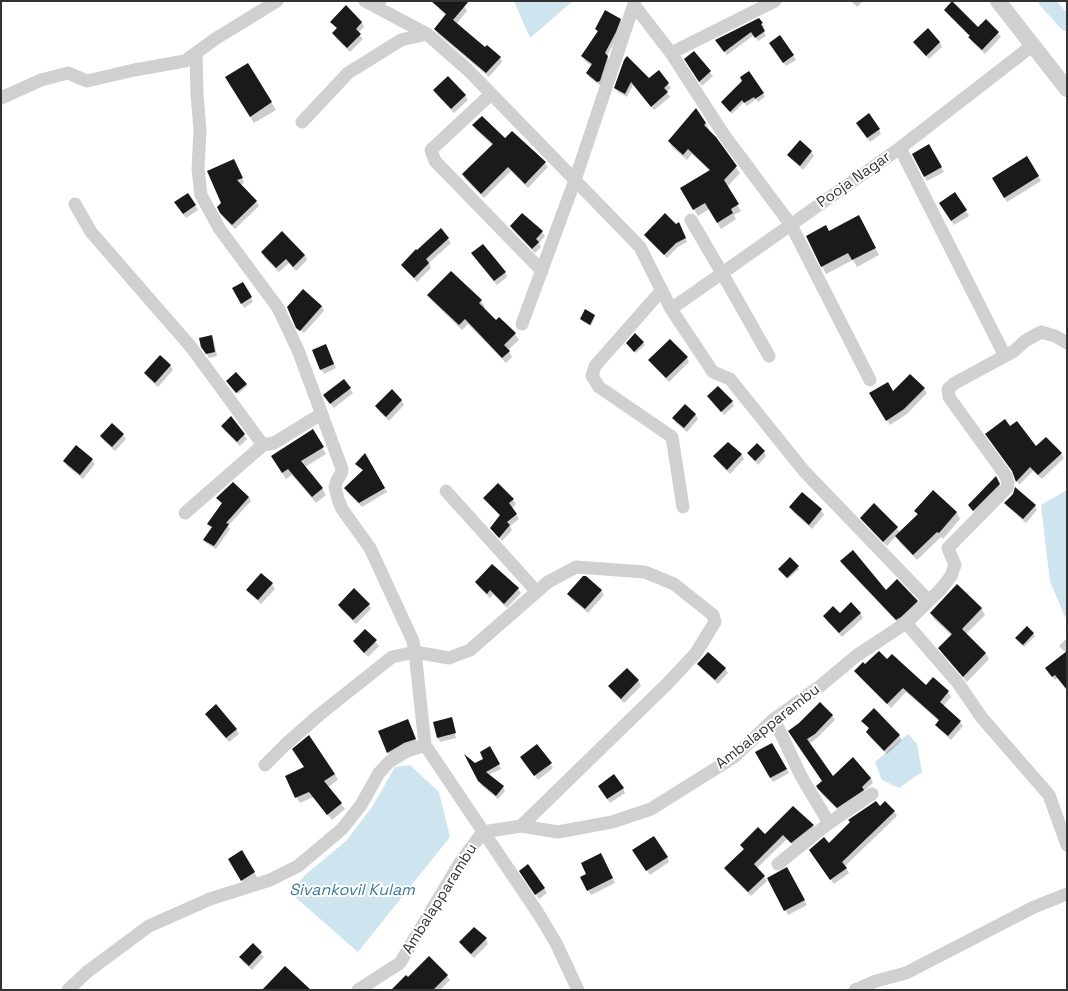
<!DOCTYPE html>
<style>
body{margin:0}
#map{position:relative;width:1068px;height:991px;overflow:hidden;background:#fff;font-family:"Space Grotesk",sans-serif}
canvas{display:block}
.frame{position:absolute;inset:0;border:2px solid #333;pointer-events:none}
</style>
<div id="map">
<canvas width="1068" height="991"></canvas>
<div class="frame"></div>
</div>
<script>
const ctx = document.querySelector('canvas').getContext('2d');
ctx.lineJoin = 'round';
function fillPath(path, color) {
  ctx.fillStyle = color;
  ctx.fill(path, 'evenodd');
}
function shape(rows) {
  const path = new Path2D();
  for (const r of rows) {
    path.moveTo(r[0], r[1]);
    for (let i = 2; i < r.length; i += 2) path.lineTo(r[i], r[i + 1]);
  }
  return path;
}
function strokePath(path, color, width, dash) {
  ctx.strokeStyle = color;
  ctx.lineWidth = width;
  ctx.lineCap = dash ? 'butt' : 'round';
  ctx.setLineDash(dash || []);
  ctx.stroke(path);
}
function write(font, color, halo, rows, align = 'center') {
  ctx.font = font + ' "Space Grotesk",sans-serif';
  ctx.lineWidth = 4;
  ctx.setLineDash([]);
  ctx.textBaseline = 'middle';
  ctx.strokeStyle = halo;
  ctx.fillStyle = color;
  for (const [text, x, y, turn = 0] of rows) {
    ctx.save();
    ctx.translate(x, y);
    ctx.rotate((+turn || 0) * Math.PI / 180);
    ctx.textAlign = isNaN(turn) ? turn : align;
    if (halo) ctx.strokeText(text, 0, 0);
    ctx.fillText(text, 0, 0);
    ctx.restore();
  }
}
const water = shape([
 [514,1,573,1,530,38],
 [1067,490,1067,621,1050,582,1041,505],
 [908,734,917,744,922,772,899,788,882,780,875,762],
 [410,765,439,792,450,837,358,952,295,897,295,887,304,876,346,841,372,807,395,767]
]);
const shadow = shape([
 [377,1,388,1,384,5],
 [442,1,458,1,464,6,467,11,456,24,485,48,500,57,502,62,489,77,438,34,435,29,447,16,440,10,438,6],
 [851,1,863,1,857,7],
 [946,10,978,29,986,21,998,33,1001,37,985,54,972,42,970,38,971,37,948,14],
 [620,19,623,24,618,36,607,56,610,61,601,86,589,77,587,73,592,66,585,61,582,56,598,33,596,29],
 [759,19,764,27,762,28,766,36,758,41,754,35,727,55,719,44],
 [332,22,362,22,364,27,358,33,363,39,350,52,336,38,333,33,337,29],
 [914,42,940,42,942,47,929,59],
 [773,48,793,55,796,60,786,66],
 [694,52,713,76,702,86,688,64],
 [624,61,649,79,658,71,671,88,666,92,670,97,654,110,633,85,627,97,618,92,615,88],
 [248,64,276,110,254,123,231,85],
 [434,90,465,95,468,100,454,113,437,95],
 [763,93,765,97,758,102,756,99,747,106,744,102,732,114,722,103],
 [706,123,709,130,708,131,715,138,740,173,727,187,741,211,734,215,736,219,721,229,709,209,698,216,681,189,710,171,692,154,687,160,672,147,669,141],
 [474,125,505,140,545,163,548,167,528,188,511,171,484,198,465,179,463,175,493,146,476,130],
 [860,127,879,129,881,134,870,142],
 [800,142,811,152,814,156,803,170,791,159,788,155],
 [928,146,944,172,927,181,913,154],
 [1027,157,1041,181,1007,202,993,179],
 [236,164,244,183,240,185,256,201,259,206,235,229,224,218,218,207,222,203],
 [187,194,198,210,186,218,178,207],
 [955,194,969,216,954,225,940,203],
 [522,214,542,232,545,236,539,243,541,247,535,253,514,231,511,226],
 [863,224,879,255,857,267,853,260,826,274,807,237],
 [676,225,681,228,687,242,678,247,667,258,648,239,645,235],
 [448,239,451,243,429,263,431,268,417,282,405,269,402,265,417,251],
 [262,252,305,255,307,260,296,271,289,263,279,272,264,257],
 [475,258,505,272,507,277,497,285],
 [451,272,481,301,485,307,483,309,496,322,499,318,515,334,519,340,508,350,512,357,506,363,468,324,462,330,432,301,428,295],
 [243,283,253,302,244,308,233,288],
 [322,306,324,311,304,333,297,327],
 [594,315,595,317,591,326,582,321,581,319],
 [635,334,645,345,636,353,627,343],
 [212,336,214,341,217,356,209,358,205,351],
 [328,350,336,368,324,374,321,369],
 [687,358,689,362,669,382,652,364,649,360],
 [170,365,173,370,158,387,148,378,145,373],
 [910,375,924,389,927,393,907,414,890,425,871,393,893,393],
 [228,383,246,384,247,386,238,394],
 [350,389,353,393,334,408,327,400],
 [392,391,402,401,404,405,389,421,379,411,377,406],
 [708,396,732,402,734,406,724,415],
 [695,414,698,419,687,432,676,423,673,418],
 [231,417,247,439,240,446,225,431,222,426],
 [1010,428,1036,447,1061,454,1064,458,1042,479,1033,471,1019,485,1017,481],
 [312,430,326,454,305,467,322,488,326,495,316,503,292,475,286,479,276,463],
 [123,435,126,439,115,451,104,441,101,436],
 [728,443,742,455,744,459,730,474,717,461,715,456],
 [764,452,766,456,758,465,749,453],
 [365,455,387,492,362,507,348,493,345,488,363,471,357,464],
 [92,460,95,464,83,479,67,466,64,461],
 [998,481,1001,489,976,514,969,505],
 [498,484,513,500,516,504,512,508,519,519,510,526,512,530,502,541,491,528,500,516,484,498],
 [933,492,957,513,960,519,943,539,941,537,917,560,900,543,896,536,887,546,864,522,861,518,874,505,897,528,900,533,918,516,915,511],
 [802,493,821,510,824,515,812,529,793,512,790,507],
 [249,497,251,501,228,526,230,529,216,549,206,543,204,540,212,528,209,524,222,504,217,498],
 [1005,503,1035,506,1037,510,1026,523,1008,507],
 [841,562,886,592,917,601,920,607,900,625,845,567],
 [798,567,799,569,788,579,781,571],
 [476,582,518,589,521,593,507,608,493,594,490,598,479,587],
 [272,584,275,589,261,604,250,594,248,590],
 [957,586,982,609,985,615,966,634,986,654,989,659,967,682,943,654,940,648,952,636,934,619,931,613],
 [601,590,604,595,588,613,571,599,568,594],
 [369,604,371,609,356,624,341,609,339,605],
 [860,613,863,618,842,637,827,621,824,616],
 [1027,627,1035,636,1024,647,1017,640],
 [365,630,379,646,368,657,354,641],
 [1067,638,1067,689,1058,678,1055,680,1048,672,1066,653,1059,646],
 [887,660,927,686,933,679,948,692,951,697,943,706,960,722,963,726,951,740,939,729,936,725,939,721,906,692,891,708,858,675,855,671,865,665],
 [699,664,725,668,728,673,718,684,701,668],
 [627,669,639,681,641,686,624,703,612,691,610,686],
 [206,714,236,729,239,734,229,742],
 [832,715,835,720,817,738,809,744,832,778,871,778,873,783,864,791,866,795,840,812,822,794,818,786,823,781,800,724],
 [452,718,454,722,452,722,456,738,440,742,438,738,434,723],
 [408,720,418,744,390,757,388,752],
 [863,721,899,736,902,740,887,754,869,736,867,732,870,729],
 [772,744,789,773,773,782,756,753],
 [537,745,553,768,538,780,524,761],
 [490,748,501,769,488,775,503,787,505,791,498,799,481,785,479,780,475,764,485,759],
 [335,774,338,780,328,787,345,809,332,820,313,797,300,803,296,797],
 [623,788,625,793,610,803,602,791],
 [880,807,894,811,897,816,845,866,849,873,834,884,812,854],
 [813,826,815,830,795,847,787,839,757,868,767,881,751,896,728,873,725,868,744,850,741,845,765,835],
 [242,852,257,877,245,885,229,860],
 [636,855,667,857,669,862,650,875],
 [603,859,615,883,591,895,581,877,588,874],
 [787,868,807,905,788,915,768,878],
 [523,876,544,888,547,893,539,899],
 [486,939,488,944,474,958,463,947,461,942],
 [253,945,264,957,252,970,243,962,241,958],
 [447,976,450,980,440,990,398,990,408,979]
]);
const canal = shape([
 [1046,1,1067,24]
]);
const building = shape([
 [431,1,469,1,453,20],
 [952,1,978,27,986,19,999,32,982,50,968,37,970,36,944,10],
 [346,5,362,22,356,29,361,34,347,48,332,33,337,28,330,22],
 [605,10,621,19,616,32,605,53,608,56,600,81,597,82,586,73,592,64,581,56,598,31,595,29],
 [446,14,485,47,487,45,501,57,486,73,434,29],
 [759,18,763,23,761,24,765,31,755,38,751,32,724,52,715,40],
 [928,28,940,42,926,56,913,42],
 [780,35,794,55,783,63,769,43],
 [694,51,711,71,699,82,684,59],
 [627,56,649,78,659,70,669,83,664,88,668,92,651,107,631,82,625,94,614,88,624,60],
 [248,63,272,102,250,117,225,77],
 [749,71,764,93,755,99,754,97,744,103,742,100,730,112,721,102,742,81,740,77],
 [448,76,466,95,451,109,433,90],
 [696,108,706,123,704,125,716,137,737,166,724,180,739,204,731,209,733,213,717,223,705,203,693,210,680,188,710,170,688,149,683,155,668,141],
 [869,113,880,129,867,138,856,123],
 [482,116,505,138,512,131,546,162,525,184,508,167,481,194,462,174,493,144,472,125],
 [800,140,812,151,800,166,787,155],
 [929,144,942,167,924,177,912,154],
 [1027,156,1039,176,1004,198,992,178],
 [234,159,243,178,237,180,257,201,232,225,220,213,217,207,221,203,207,171],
 [955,192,967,210,951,221,939,203],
 [188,193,196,205,183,214,174,202],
 [522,213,543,231,536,239,539,242,532,249,510,226],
 [665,213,676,224,679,222,686,238,676,243,664,255,644,235],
 [859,215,876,248,852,260,848,253,821,267,806,236,826,225,829,231],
 [441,228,449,238,426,259,429,263,414,278,401,265,416,249,417,250],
 [282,231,305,255,293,267,286,259,276,268,261,252],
 [483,244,506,272,494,281,471,253],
 [451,271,482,300,479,303,496,320,499,317,516,333,504,345,510,351,502,358,465,319,459,325,427,295],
 [243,282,252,297,241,304,232,288],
 [303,289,322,306,300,331,296,328,287,307],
 [585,309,595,315,590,325,580,319],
 [635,333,644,342,634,352,626,343],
 [212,335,215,352,206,354,201,347,199,338],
 [670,339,688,357,666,378,648,360],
 [326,344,334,364,320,370,312,350],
 [160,355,171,365,155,383,144,373],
 [236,372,247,384,236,393,226,381],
 [910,374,925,388,904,409,886,421,869,393,888,382,893,391],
 [344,379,351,388,330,404,323,395],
 [718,386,733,401,721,412,707,396],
 [392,389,402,400,386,417,375,406],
 [685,404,696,414,684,428,672,418],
 [231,416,245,434,237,442,221,426],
 [1005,419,1010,426,1017,421,1036,446,1046,437,1062,453,1038,475,1030,467,1016,482,1012,471,985,434],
 [112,423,124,434,112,447,100,436],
 [313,429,324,447,301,461,323,488,312,497,288,469,282,473,271,456],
 [728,442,742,454,727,470,713,456],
 [757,443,765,451,755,461,747,453],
 [76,445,93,459,80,475,63,461],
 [365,453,385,488,359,503,344,488,363,470,355,464],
 [996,476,1000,484,973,511,968,505],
 [233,482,249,497,226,523,229,524,214,546,203,540,212,527,207,524,222,503,216,498],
 [498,483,514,499,509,503,517,514,507,522,510,525,499,538,490,528,500,515,483,498],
 [1015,487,1036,505,1023,519,1004,503,1013,494],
 [933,490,957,512,939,533,937,532,913,555,895,536,918,514,914,511],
 [802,492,822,509,809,525,789,507],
 [874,503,898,527,883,542,860,518],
 [853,550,886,590,897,579,918,601,901,617,896,620,840,561],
 [790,557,799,566,787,578,778,569],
 [492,564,519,588,504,604,490,590,487,594,475,582],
 [261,573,273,583,258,600,246,590],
 [583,576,586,576,602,590,585,609,567,594],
 [957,584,982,608,962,629,986,653,963,677,938,648,952,634,930,613],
 [354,588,370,604,353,620,338,605],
 [851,602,861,613,839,633,823,616,833,606,840,613],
 [1027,626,1034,633,1023,645,1015,638],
 [365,629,377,640,364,653,353,641],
 [879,651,887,659,892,654,926,685,933,677,949,691,940,702,961,721,948,736,935,725,939,720,903,688,887,704,854,671,863,662,865,664],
 [1067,651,1067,690,1055,675,1052,677,1045,668],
 [708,652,726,668,715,680,697,664],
 [627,668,639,680,621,699,608,686],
 [820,702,833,715,815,734,807,739,833,776,853,757,871,778,862,787,864,790,837,808,818,789,816,786,822,781,788,731,799,723],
 [216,704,237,729,226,738,205,714],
 [874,708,900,735,884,751,866,732,869,728,861,721],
 [452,717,456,733,437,738,433,722],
 [408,719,416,739,404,743,387,753,378,731],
 [309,735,335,774,324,781,342,803,327,815,309,792,295,798,285,776,304,767,292,749],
 [772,743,787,769,770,778,755,752],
 [537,744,552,763,534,776,520,757],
 [490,746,500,764,486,772,504,786,496,796,478,781,464,754,475,763,483,759,480,752],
 [614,774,624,788,607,799,598,786],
 [876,801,880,806,885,801,895,811,842,862,847,868,830,880,809,850,824,837,829,843,850,822,848,820],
 [793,806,814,825,791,843,783,835,754,864,765,876,748,892,724,868,744,849,740,845,758,827,765,834],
 [654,836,668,857,646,871,632,850],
 [242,850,255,872,241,881,228,859],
 [601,853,613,878,587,891,580,877,586,874,581,863],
 [528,864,545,888,535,895,519,871],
 [787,867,805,900,784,911,767,878],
 [474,927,487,938,471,954,459,942],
 [253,943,262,952,249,966,239,957],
 [429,956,448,975,433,990,391,990,406,975,408,977],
 [285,966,311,990,262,990]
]);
const minor = shape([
 [365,1,427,34,468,70,640,247,671,309,713,372,730,379,804,471,929,601],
 [634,5,671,53,724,135,791,225,870,380],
 [196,53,197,94,200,130,198,169,201,195,219,228,278,308,298,350,342,469,341,474,337,480,335,487,338,499,342,509,370,548,413,641,415,652,392,657,319,715,286,744,265,765],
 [671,53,775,1],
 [491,94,431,150,435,161,542,271],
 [1,98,41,80,68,73,87,81,134,70,185,61,215,39,277,1],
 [302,122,348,73,401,40,427,34],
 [900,148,1005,356],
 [75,204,91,232,191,347,263,445],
 [691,220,722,273,769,356],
 [662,290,595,366,592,376,599,387,672,437,683,507],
 [671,309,900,148,1033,45],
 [522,324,575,180,635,1],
 [446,491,537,592],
 [185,513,263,445,274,443,321,414],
 [906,623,958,683,982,718,1049,795,1067,845],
 [774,719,801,776,829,823],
 [521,826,667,684,696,653,715,622,713,615,674,584,645,572,576,567,548,582,470,650,449,658,415,652,425,745,538,913,556,943,578,990],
 [778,864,829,823,872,794],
 [68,990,87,972,149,926,210,899,270,880,298,866,342,829,361,805,379,773,389,762,407,751,425,745],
 [358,990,400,963,461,861,483,832,521,826,558,832,612,822,651,809,734,757,774,719,819,687,856,656,906,623,941,589,951,576,955,565,948,548,1007,488,1008,483,1006,476,949,397,948,389,955,383,1014,351,1025,341,1041,332,1055,336,1067,343],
 [855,990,876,981,906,973,1034,907,1067,894]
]);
const tertiary = shape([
 [998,1,1067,89]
]);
const streetNames = [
 ["Pooja Nagar",854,180,-35],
 ["Ambalapparambu",768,727,-38],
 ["Ambalapparambu",440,899,-58]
];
const waterNames = [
 ["Sivankovil Kulam",352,891]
];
fillPath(water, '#cee4ef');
fillPath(shadow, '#0003');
strokePath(canal, '#cee4ef', 15);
fillPath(building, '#1a1a1a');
strokePath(minor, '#d0d0d0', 13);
strokePath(tertiary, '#d0d0d0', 16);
write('15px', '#333', '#fff', streetNames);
write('italic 16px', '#3c7b9a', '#fff', waterNames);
</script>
